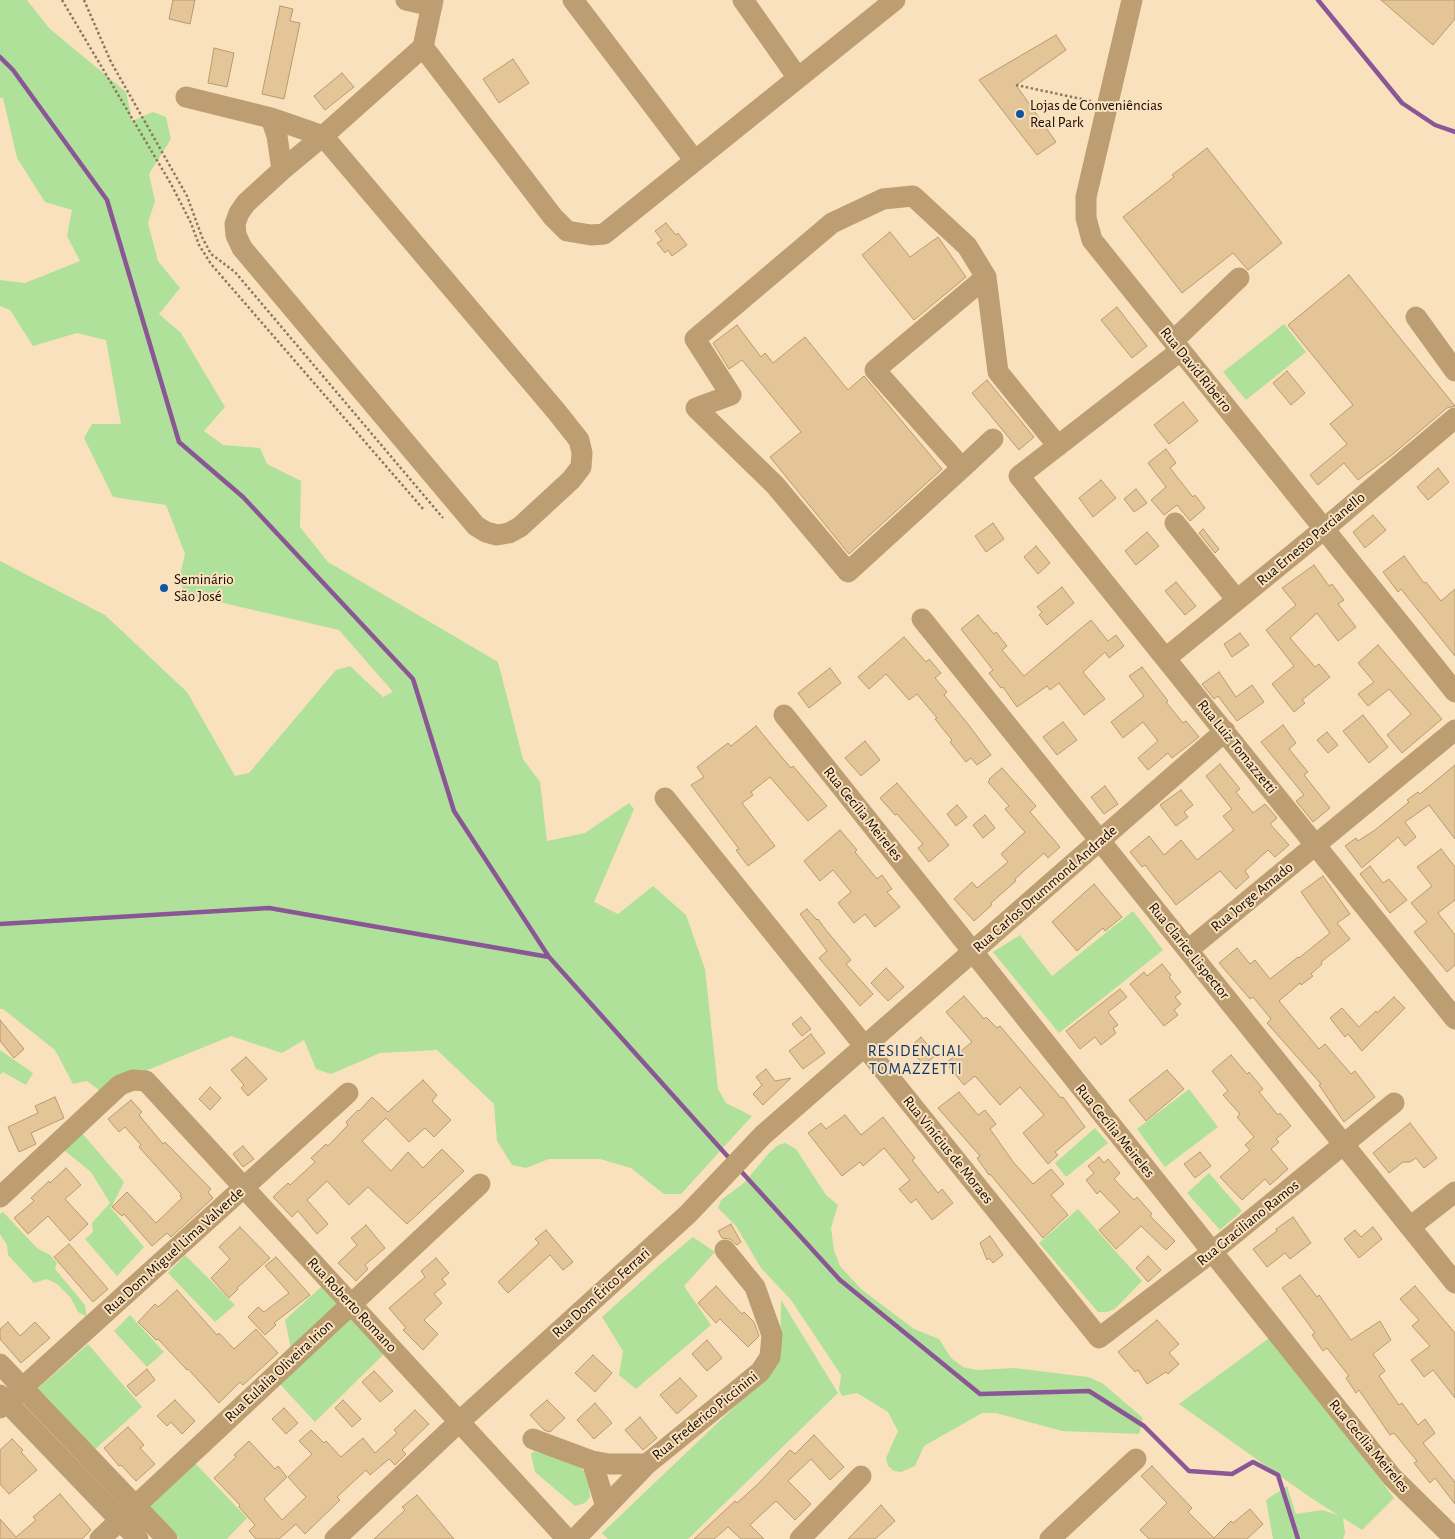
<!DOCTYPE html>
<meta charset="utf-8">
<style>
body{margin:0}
canvas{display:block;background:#fae1bd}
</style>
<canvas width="1455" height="1539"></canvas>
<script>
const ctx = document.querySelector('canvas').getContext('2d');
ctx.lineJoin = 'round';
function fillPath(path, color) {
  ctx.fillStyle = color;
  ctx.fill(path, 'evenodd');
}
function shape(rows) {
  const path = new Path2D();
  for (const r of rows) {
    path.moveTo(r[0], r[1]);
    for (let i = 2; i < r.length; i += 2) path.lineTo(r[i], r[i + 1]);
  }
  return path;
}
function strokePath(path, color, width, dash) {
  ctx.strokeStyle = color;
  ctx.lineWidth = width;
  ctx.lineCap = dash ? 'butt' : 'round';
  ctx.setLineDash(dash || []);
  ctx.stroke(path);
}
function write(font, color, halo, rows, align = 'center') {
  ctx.font = font + ' "Alegreya Sans",sans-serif';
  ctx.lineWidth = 4;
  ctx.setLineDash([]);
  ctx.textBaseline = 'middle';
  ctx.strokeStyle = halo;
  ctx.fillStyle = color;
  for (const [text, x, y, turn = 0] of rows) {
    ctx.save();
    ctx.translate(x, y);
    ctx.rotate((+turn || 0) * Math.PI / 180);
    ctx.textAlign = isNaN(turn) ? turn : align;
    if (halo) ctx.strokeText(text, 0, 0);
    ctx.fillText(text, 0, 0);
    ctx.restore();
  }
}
const green = shape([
 [0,0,27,0,49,28,126,92,132,121,153,112,166,117,171,139,149,174,155,201,148,223,158,261,180,288,159,314,181,333,225,407,204,431,223,445,260,448,267,464,301,481,300,527,328,562,498,662,523,759,540,782,547,841,585,833,629,803,634,809,594,902,618,914,653,886,686,915,705,969,718,1089,726,1103,752,1116,681,1194,664,1194,631,1168,600,1159,549,1159,526,1168,512,1165,497,1141,494,1104,437,1050,380,1053,331,1074,316,1069,304,1040,282,1053,231,1036,99,1090,87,1081,73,1084,55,1050,3,1009,0,1009,0,561,105,615,187,692,235,776,249,773,336,670,350,666,383,697,393,692,339,630,185,594,179,579,185,554,166,505,113,497,84,438,92,424,121,424,106,340,77,333,33,346,10,310,0,306,0,280,25,283,80,261,67,236,72,210,45,202,17,158,3,98,0,98],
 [1284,324,1306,352,1246,400,1223,372],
 [1133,911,1163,950,1059,1033,993,952,1020,935,1052,976],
 [0,1050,33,1073,26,1085,3,1072,0,1075],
 [1189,1089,1218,1127,1165,1167,1137,1129],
 [1095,1128,1108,1143,1066,1177,1055,1163],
 [82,1133,124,1182,111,1208,144,1247,117,1276,85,1239,93,1232,92,1223,110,1203,91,1172,64,1150],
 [785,1143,796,1149,826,1195,838,1205,831,1228,834,1250,840,1266,861,1289,914,1329,939,1339,951,1358,963,1367,977,1370,1014,1368,1088,1377,1102,1383,1143,1418,1139,1434,1062,1431,996,1413,982,1413,924,1446,915,1466,901,1472,894,1471,888,1466,886,1458,898,1431,888,1412,857,1393,842,1396,839,1390,841,1375,791,1300,761,1268,736,1226,718,1208,721,1200,744,1183,769,1153,778,1145],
 [1209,1173,1242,1211,1220,1230,1187,1193],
 [1078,1209,1142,1281,1115,1309,1107,1312,1098,1312,1039,1243],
 [3,1212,37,1248,50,1255,57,1263,55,1269,85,1305,87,1317,78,1312,71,1298,57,1284,47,1279,34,1283,8,1255,7,1245,0,1234,0,1214],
 [693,1237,715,1252,684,1286,711,1325,636,1389,619,1375,623,1351,602,1317,662,1263],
 [185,1255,235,1305,215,1322,168,1273],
 [322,1286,338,1304,291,1349,285,1320],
 [781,1300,838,1393,688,1539,608,1539,602,1533,771,1372,780,1354],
 [130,1315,164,1352,147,1367,114,1331],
 [351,1316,386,1352,315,1422,278,1382],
 [1272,1336,1394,1498,1362,1530,1343,1518,1345,1533,1343,1539,1273,1539,1266,1500,1287,1486,1296,1514,1322,1510,1338,1515,1311,1498,1179,1404],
 [88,1344,142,1407,92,1452,36,1390],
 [534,1451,574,1462,584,1471,589,1487,590,1497,585,1503,575,1506,535,1472,531,1454],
 [195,1463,247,1518,227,1539,179,1539,149,1507]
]);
const stream = shape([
 [1318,0,1402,103,1435,125,1455,132],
 [0,57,13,70,107,200,179,442,243,497,413,679,454,811,549,957,730,1159],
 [0,924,269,908,549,957],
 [739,1169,840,1280,980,1394,1089,1391,1144,1426,1189,1471,1232,1474,1253,1462,1278,1475,1298,1539]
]);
const building = shape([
 [173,0,195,0,190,24,169,19,173,0],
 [1381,0,1455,0,1455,19,1433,45,1381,0],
 [280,6,293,9,290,21,300,23,284,99,262,94,280,6],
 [1056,35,1066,50,1016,85,1056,142,1037,155,979,80,1056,35],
 [214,48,234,53,227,87,208,83,214,48],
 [513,59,529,83,499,103,483,79,513,59],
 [342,73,354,87,325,110,314,96,342,73],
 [1207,148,1282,243,1248,270,1233,253,1182,293,1123,217,1174,177,1172,175,1207,148],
 [666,223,676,235,678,233,687,245,672,256,668,250,665,253,657,243,662,240,655,231,666,223],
 [890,232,910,257,938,237,966,277,914,320,862,255,890,232],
 [1349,275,1455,406,1447,408,1393,454,1358,480,1344,463,1318,485,1310,475,1347,444,1330,424,1353,405,1288,325,1349,275],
 [1117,307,1147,346,1132,358,1101,320,1117,307],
 [737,325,761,357,765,353,773,363,805,337,848,390,864,376,942,469,849,554,770,457,801,432,742,360,729,369,713,343,737,325],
 [1287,371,1305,393,1291,405,1273,383,1287,371],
 [987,380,1034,437,1019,450,972,393,987,380],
 [1183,402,1198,421,1169,444,1154,425,1183,402],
 [1166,449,1176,463,1170,468,1193,497,1195,495,1205,508,1190,521,1177,505,1164,515,1151,500,1166,487,1148,463,1166,449],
 [1438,468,1449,482,1428,500,1417,487,1438,468],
 [1101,480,1116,498,1093,517,1079,498,1101,480],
 [1136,489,1147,503,1134,512,1124,499,1136,489],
 [1373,515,1386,530,1365,548,1353,532,1373,515],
 [993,523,1004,539,986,552,975,536,993,523],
 [1203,529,1219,549,1215,553,1199,533,1203,529],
 [1147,532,1159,546,1136,565,1125,551,1147,532],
 [1036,546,1050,563,1038,574,1024,557,1036,546],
 [1404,556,1424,583,1426,582,1441,601,1455,589,1455,656,1401,589,1398,592,1383,572,1404,556],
 [1314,565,1329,586,1332,584,1344,600,1338,604,1356,627,1338,641,1317,613,1290,638,1315,667,1319,664,1330,677,1302,700,1305,703,1294,712,1272,684,1294,666,1266,630,1296,605,1282,588,1314,565],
 [1176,582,1196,606,1185,615,1165,591,1176,582],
 [1062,587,1074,603,1047,625,1039,615,1042,612,1037,607,1062,587],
 [978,615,994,634,996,632,1007,646,1002,650,1024,676,1091,620,1108,641,1116,635,1124,646,1109,658,1105,652,1083,672,1105,699,1084,715,1059,683,1050,690,1047,686,1017,707,1003,687,1001,688,989,673,993,670,961,629,978,615],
 [1240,633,1249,645,1232,657,1224,644,1240,633],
 [904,637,926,662,929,659,941,673,935,678,947,692,944,695,968,724,991,755,977,765,971,758,966,762,950,742,952,740,935,719,937,718,917,694,909,700,886,674,869,689,858,677,904,637],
 [1378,645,1442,719,1402,753,1387,735,1411,714,1389,689,1368,706,1358,694,1374,682,1358,663,1378,645],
 [1142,667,1168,701,1166,702,1183,723,1186,721,1199,737,1172,758,1168,753,1148,770,1138,758,1158,741,1143,722,1123,738,1111,722,1144,696,1129,676,1142,667],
 [830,668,841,683,809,708,798,693,830,668],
 [1219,672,1236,697,1252,685,1264,702,1237,721,1218,696,1214,699,1202,684,1219,672],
 [1363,715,1388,747,1369,763,1343,731,1363,715],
 [1063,722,1077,740,1057,755,1043,737,1063,722],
 [1283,725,1296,743,1289,749,1308,772,1304,775,1330,808,1313,822,1296,801,1304,795,1261,742,1283,725],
 [756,726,774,748,791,768,793,766,827,806,808,821,770,777,751,792,753,795,742,803,775,846,748,866,736,850,739,849,691,785,704,777,697,767,728,743,731,746,756,726],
 [1327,732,1338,745,1328,753,1317,740,1327,732],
 [865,741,880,760,861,776,845,758,865,741],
 [1220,764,1240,789,1236,792,1253,813,1265,804,1277,818,1270,824,1289,845,1275,857,1268,850,1245,871,1249,877,1236,889,1220,871,1176,905,1145,865,1142,867,1130,852,1149,836,1164,855,1181,840,1197,860,1234,830,1223,816,1232,809,1206,776,1220,764],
 [1455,765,1455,839,1429,805,1405,822,1416,837,1405,846,1398,837,1362,868,1345,846,1356,838,1358,841,1375,830,1409,802,1407,800,1418,792,1420,794,1455,765],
 [1002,768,1036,806,1030,812,1060,847,1048,858,1044,853,1015,879,1016,881,991,903,992,905,974,921,954,899,972,882,977,888,1008,862,1001,854,1025,832,1005,809,1009,806,988,782,990,780,989,779,1002,768],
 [897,783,949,845,929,862,918,848,923,844,897,814,895,815,880,798,897,783],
 [1105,786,1118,804,1104,814,1091,797,1105,786],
 [1181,790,1193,805,1184,812,1188,817,1176,826,1160,805,1181,790],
 [957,805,967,817,956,826,947,814,957,805],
 [985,815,995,828,983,838,973,825,985,815],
 [840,830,857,850,855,852,877,879,882,875,892,889,887,892,900,907,875,927,865,914,854,923,838,903,851,892,833,870,820,881,804,861,840,830],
 [1441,849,1455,867,1455,900,1438,913,1455,935,1455,965,1447,972,1414,932,1427,922,1411,903,1432,886,1417,867,1441,849],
 [1370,866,1383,883,1389,879,1407,900,1390,913,1360,874,1370,866],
 [1323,876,1350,914,1337,923,1350,939,1321,962,1322,964,1311,974,1313,976,1301,985,1300,983,1279,1001,1319,1049,1325,1044,1351,1074,1355,1071,1375,1097,1344,1122,1319,1085,1321,1084,1267,1023,1271,1019,1253,997,1250,999,1219,963,1237,948,1250,964,1255,960,1270,979,1298,957,1299,958,1330,933,1301,892,1323,876],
 [1094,884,1122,917,1105,931,1103,928,1077,951,1052,922,1094,884],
 [807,909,817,920,818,919,826,930,851,960,846,964,873,994,860,1006,819,958,827,951,800,914,807,909],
 [1162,964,1171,975,1169,977,1181,992,1175,997,1181,1004,1174,1010,1178,1015,1164,1026,1130,984,1144,972,1147,976,1162,964],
 [886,968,904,987,888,1001,871,983,886,968],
 [1120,989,1127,997,1108,1012,1118,1025,1113,1028,1116,1033,1101,1045,1095,1037,1080,1049,1066,1031,1120,989],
 [964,996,984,1019,986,1017,997,1028,1000,1026,1061,1098,1063,1097,1085,1127,1055,1152,1058,1155,1048,1164,1023,1133,1044,1115,1020,1087,1000,1105,975,1076,964,1085,946,1063,972,1042,946,1012,964,996],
 [1394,997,1405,1008,1362,1051,1348,1034,1345,1037,1330,1018,1342,1008,1359,1027,1376,1011,1377,1013,1394,997],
 [801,1017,811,1029,802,1036,792,1024,801,1017],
 [0,1020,24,1049,14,1058,0,1041,0,1020],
 [811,1034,825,1053,803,1069,789,1051,811,1034],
 [921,1037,936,1055,924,1065,909,1048,921,1037],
 [1231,1055,1247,1074,1249,1072,1263,1089,1259,1092,1278,1115,1280,1113,1291,1126,1276,1139,1279,1142,1271,1149,1288,1169,1270,1185,1265,1179,1242,1200,1220,1177,1250,1150,1245,1145,1254,1137,1237,1117,1240,1114,1223,1095,1228,1091,1212,1071,1231,1055],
 [246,1057,267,1079,248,1096,241,1088,244,1085,231,1070,246,1057],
 [766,1069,775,1081,791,1078,763,1105,753,1094,762,1085,756,1077,766,1069],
 [1167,1070,1184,1089,1146,1121,1129,1100,1167,1070],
 [423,1080,437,1095,432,1101,451,1120,434,1137,425,1128,409,1142,386,1118,362,1141,391,1171,408,1152,423,1168,442,1149,464,1171,407,1224,368,1187,349,1205,327,1181,307,1200,328,1224,317,1234,298,1211,292,1217,273,1197,288,1183,290,1185,315,1162,311,1158,326,1144,328,1146,348,1125,346,1122,358,1110,359,1111,372,1097,388,1112,423,1080],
 [210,1087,221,1098,210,1110,199,1099,210,1087],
 [959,1092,978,1115,985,1110,996,1124,990,1129,1014,1163,1033,1184,1051,1169,1064,1184,1051,1195,1068,1215,1043,1238,990,1174,989,1175,977,1158,980,1156,938,1108,959,1092],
 [55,1097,64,1118,31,1133,36,1144,19,1152,8,1127,38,1113,35,1106,55,1097],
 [131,1100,142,1112,139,1115,163,1144,165,1142,211,1189,208,1192,213,1198,171,1237,167,1233,152,1246,124,1214,122,1216,112,1207,127,1192,156,1223,182,1198,180,1196,181,1194,139,1147,141,1145,125,1127,119,1132,108,1119,131,1100],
 [845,1115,861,1135,883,1117,915,1158,912,1160,938,1193,942,1189,953,1203,932,1220,916,1199,911,1203,899,1189,910,1180,884,1148,863,1166,860,1162,842,1176,808,1133,821,1123,826,1129,845,1115],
 [1410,1123,1437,1158,1424,1168,1416,1158,1410,1162,1403,1162,1389,1173,1373,1153,1410,1123],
 [243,1146,254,1159,243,1167,233,1154,243,1146],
 [1200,1152,1211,1166,1195,1178,1184,1164,1200,1152],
 [1099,1157,1104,1163,1108,1159,1120,1173,1114,1179,1134,1200,1137,1197,1152,1214,1150,1216,1175,1241,1166,1250,1141,1226,1116,1249,1099,1230,1120,1212,1100,1191,1097,1194,1086,1180,1094,1173,1088,1166,1099,1157],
 [66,1168,81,1185,65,1199,88,1224,70,1241,48,1216,28,1234,14,1218,34,1201,31,1198,49,1181,50,1183,66,1168],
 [1293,1217,1311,1243,1290,1259,1285,1253,1267,1267,1253,1249,1277,1231,1276,1229,1293,1217],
 [731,1224,741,1242,737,1245,730,1239,722,1238,718,1231,731,1224],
 [366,1225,385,1248,365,1265,368,1269,356,1281,338,1263,357,1245,351,1238,366,1225],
 [240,1227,270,1258,237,1288,238,1289,229,1298,211,1278,230,1259,219,1247,240,1227],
 [1373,1227,1382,1239,1359,1258,1344,1239,1355,1230,1361,1237,1373,1227],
 [546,1230,573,1262,563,1270,550,1255,508,1293,498,1282,539,1243,535,1239,546,1230],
 [990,1236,1003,1255,993,1263,989,1258,987,1260,980,1243,990,1236],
 [69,1244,108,1289,93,1302,54,1257,69,1244],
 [1148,1256,1161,1270,1148,1282,1136,1268,1148,1256],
 [276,1257,310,1295,274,1323,276,1325,265,1335,248,1317,258,1307,264,1312,289,1293,265,1266,276,1257],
 [436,1258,449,1273,442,1279,446,1284,434,1294,442,1303,424,1320,438,1334,423,1350,403,1330,406,1328,389,1308,425,1277,421,1271,436,1258],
 [1300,1275,1317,1297,1319,1295,1351,1340,1380,1321,1391,1340,1373,1354,1385,1371,1379,1376,1399,1405,1402,1403,1418,1425,1425,1419,1435,1433,1423,1443,1455,1482,1455,1504,1435,1478,1430,1483,1414,1463,1417,1461,1394,1433,1390,1435,1359,1390,1356,1393,1346,1378,1349,1376,1327,1348,1323,1351,1312,1335,1315,1333,1282,1288,1300,1275],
 [716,1286,742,1314,744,1312,754,1322,759,1336,748,1347,720,1319,716,1323,698,1303,716,1286],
 [1415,1286,1455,1333,1455,1398,1433,1370,1424,1377,1411,1360,1430,1346,1412,1326,1419,1320,1400,1299,1415,1286],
 [177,1290,217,1335,219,1333,234,1349,256,1329,278,1353,243,1385,240,1382,219,1403,188,1369,187,1370,158,1339,156,1340,138,1322,155,1304,158,1307,177,1290],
 [1157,1320,1179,1344,1169,1353,1179,1364,1168,1374,1166,1372,1147,1384,1138,1370,1135,1372,1118,1352,1157,1320],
 [8,1322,20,1336,35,1322,50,1338,21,1363,0,1339,0,1329,8,1322],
 [707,1340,722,1358,707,1371,692,1354,707,1340],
 [593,1355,612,1373,595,1392,575,1373,593,1355],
 [147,1369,155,1380,136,1396,127,1386,147,1369],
 [374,1371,393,1391,380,1402,362,1382,374,1371],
 [680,1378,697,1396,677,1414,660,1395,680,1378],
 [175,1400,195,1421,182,1434,171,1422,167,1426,157,1416,175,1400],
 [343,1400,361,1419,352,1427,335,1408,343,1400],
 [547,1400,565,1418,550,1432,544,1430,530,1415,547,1400],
 [595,1403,612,1423,594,1439,577,1420,595,1403],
 [284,1408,298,1423,286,1434,272,1419,284,1408],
 [415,1410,429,1424,402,1450,406,1454,395,1465,389,1459,370,1475,366,1470,337,1497,340,1500,305,1534,296,1524,279,1539,256,1539,249,1531,255,1525,239,1507,240,1505,214,1478,236,1457,234,1455,249,1441,275,1469,278,1466,287,1477,264,1499,282,1520,306,1497,288,1477,312,1454,299,1441,311,1430,324,1443,326,1441,341,1457,363,1438,375,1453,397,1433,394,1430,415,1410],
 [640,1417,657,1438,643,1450,625,1430,640,1417],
 [128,1427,144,1445,140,1448,155,1464,136,1481,121,1465,119,1466,104,1448,128,1427],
 [814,1435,844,1467,830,1480,811,1459,788,1481,811,1504,795,1520,776,1501,750,1525,764,1539,741,1539,728,1527,714,1539,694,1539,735,1501,737,1503,758,1484,790,1450,795,1454,814,1435],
 [12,1439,23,1450,21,1452,37,1470,9,1494,0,1484,0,1450,12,1439],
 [1152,1466,1192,1508,1188,1512,1214,1538,1231,1521,1233,1523,1250,1509,1263,1524,1247,1539,1149,1539,1140,1530,1167,1503,1141,1476,1152,1466],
 [60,1494,91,1530,82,1539,0,1539,0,1519,16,1537,36,1520,33,1517,60,1494],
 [417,1495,454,1539,374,1539,405,1510,402,1507,417,1495],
 [881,1505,895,1521,875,1539,848,1539,881,1505]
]);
const path = shape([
 [62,0,171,184,191,223,199,245,211,264,424,510],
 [84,0,111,62,187,196,202,237,211,254,235,272,443,518],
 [1016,85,1091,101]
]);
const minor = shape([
 [406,0,432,6],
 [573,0,695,161],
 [743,0,798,78],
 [1132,0,1086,197,1086,218,1092,240,1455,692],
 [423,47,553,217,567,231,591,235,604,234,895,0],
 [186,97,271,118,323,136,556,411,579,440,582,453,581,467,571,480,520,527,509,533,497,535,486,532,476,526,242,248,236,235,235,224,239,213,246,203,282,170,323,136,423,47,433,0],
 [271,118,277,136,282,170],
 [986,277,875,370,962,468,993,439],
 [1416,317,1455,371],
 [1173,341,1239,278],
 [1180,351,1019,476,1455,1019],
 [962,468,848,572,775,485,696,408,731,395,695,339,832,223,883,199,913,196,967,246,986,277,998,372,1058,446],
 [1175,523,1237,600],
 [922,619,1455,1283],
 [1166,658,1324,529,1455,418],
 [784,715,1392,1477,1455,1539],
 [665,798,1099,1338,1212,1252,1394,1103],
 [1188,950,1455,730],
 [0,1197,120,1085,133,1080,146,1081,567,1539],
 [1410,1227,1455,1192],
 [0,1364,167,1539],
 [0,1395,138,1539],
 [0,1408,348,1093],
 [533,1439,592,1461],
 [606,1507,592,1461,609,1464,647,1464],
 [100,1539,480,1184],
 [335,1539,459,1422,688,1214,763,1135,1225,731],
 [575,1539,647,1464,760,1372,770,1357,772,1335,755,1287,725,1250],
 [800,1539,861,1476],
 [1050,1539,1136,1459]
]);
const markers = [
 [1020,114,5,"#1353a3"],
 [164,588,5,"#1353a3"]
];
const poiNames = [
 ["Lojas de Conveniências",1030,105],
 ["Real Park",1030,122],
 ["Seminário",174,579],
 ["São José",174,596]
];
const streetNames = [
 ["Rua David Ribeiro",1196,370,51],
 ["Rua Ernesto Parcianello",1311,539,-40],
 ["Rua Luiz Tomazzetti",1237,747,51],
 ["Rua Cecília Meireles",863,814,51],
 ["Rua Carlos Drummond Andrade",1045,889,-41],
 ["Rua Jorge Amado",1252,897,-39],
 ["Rua Clarice Lispector",1189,951,51],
 ["Rua Cecília Meireles",1115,1131,51],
 ["Rua Vinícius de Moraes",948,1150,51],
 ["Rua Graciliano Ramos",1248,1223,-39],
 ["Rua Dom Miguel Lima Valverde",174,1251,-42],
 ["Rua Dom Érico Ferrari",601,1293,-42],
 ["Rua Roberto Romano",352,1305,47],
 ["Rua Eulalia Oliveira Irion",279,1371,-43],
 ["Rua Frederico Piccinini",705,1416,-39],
 ["Rua Cecília Meireles",1369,1446,50]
];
const neighbourhoodNames = [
 ["RESIDENCIAL",916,1051],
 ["TOMAZZETTI",916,1069]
];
fillPath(green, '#afe19b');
strokePath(stream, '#8b5696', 4.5);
fillPath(building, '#e3c598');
strokePath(building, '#b89a6f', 1);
strokePath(path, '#8a7861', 2.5, [2.5, 2.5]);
strokePath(minor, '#bc9e72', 21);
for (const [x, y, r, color] of markers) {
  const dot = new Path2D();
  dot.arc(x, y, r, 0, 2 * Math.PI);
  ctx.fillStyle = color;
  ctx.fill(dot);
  strokePath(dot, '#fae1bd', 2);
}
write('15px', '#150a00', '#fae1bd', poiNames, 'left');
write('15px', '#150a00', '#fae1bd', streetNames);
ctx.letterSpacing = '1px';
write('16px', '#11386c', '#fae1bd', neighbourhoodNames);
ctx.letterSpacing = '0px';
</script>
